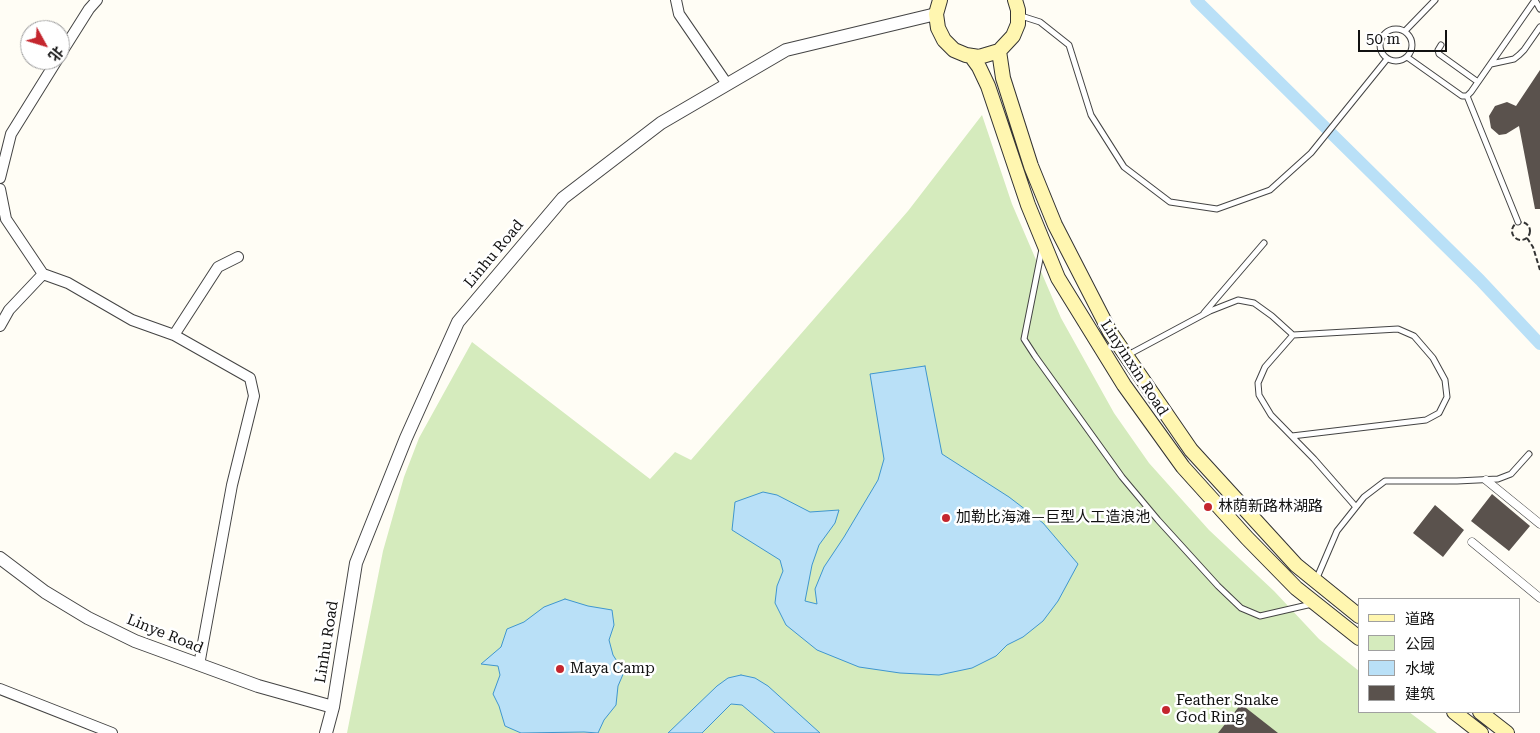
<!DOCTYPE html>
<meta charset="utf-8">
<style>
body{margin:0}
#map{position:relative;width:1540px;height:733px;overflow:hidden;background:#fffdf5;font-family:"Roboto Serif","Noto Sans SC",serif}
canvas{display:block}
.legend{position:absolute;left:1358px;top:598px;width:162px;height:115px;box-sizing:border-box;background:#fff;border:1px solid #a0a0a0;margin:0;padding:6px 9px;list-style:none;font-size:15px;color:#111}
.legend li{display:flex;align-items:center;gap:10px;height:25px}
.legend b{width:25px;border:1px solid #a0a0a0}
.north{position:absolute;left:20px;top:20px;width:50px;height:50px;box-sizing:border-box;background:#fff;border:1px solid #a0a0a0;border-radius:50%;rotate:129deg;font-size:14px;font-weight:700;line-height:20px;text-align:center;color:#111}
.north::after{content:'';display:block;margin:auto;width:18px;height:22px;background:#c4262e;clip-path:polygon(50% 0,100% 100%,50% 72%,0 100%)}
.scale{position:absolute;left:1358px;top:30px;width:89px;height:22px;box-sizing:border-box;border:2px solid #111;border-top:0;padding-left:6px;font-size:15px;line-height:18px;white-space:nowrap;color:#111;-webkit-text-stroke:4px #fff;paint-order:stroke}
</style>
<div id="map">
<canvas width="1540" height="733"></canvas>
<ul class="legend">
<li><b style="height:6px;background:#fff6b0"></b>道路</li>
<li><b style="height:14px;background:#d5ebbd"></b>公园</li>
<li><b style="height:14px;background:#b9e0f7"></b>水域</li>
<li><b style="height:14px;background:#5a524d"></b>建筑</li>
</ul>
<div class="north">北</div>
<div class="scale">50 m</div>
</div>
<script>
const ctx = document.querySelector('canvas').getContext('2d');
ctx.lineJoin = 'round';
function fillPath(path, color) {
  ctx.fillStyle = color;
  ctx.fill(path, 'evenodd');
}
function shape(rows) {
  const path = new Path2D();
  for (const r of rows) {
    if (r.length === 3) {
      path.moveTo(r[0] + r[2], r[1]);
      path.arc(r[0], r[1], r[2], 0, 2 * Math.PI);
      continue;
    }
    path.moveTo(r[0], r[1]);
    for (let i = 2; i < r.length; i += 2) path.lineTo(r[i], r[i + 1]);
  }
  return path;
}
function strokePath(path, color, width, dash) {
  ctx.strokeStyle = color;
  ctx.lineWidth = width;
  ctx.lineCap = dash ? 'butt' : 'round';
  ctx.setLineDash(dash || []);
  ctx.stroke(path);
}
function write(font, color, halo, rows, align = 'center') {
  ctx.font = font + ' "Roboto Serif","Noto Sans SC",serif';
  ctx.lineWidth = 5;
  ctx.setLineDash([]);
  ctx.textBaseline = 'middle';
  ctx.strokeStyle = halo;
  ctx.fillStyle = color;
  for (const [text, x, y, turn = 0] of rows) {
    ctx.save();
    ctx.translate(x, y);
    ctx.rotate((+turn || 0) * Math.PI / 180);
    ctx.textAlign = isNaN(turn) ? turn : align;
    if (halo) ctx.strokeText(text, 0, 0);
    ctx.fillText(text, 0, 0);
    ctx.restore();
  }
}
const green = shape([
 [982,115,1012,204,1061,318,1114,413,1149,463,1209,530,1274,591,1319,639,1359,671,1359,712,1409,712,1437,733,347,733,383,551,404,477,419,438,472,342,650,479,675,452,691,460,908,211]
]);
const water = shape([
 [925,366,942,454,1009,497,1043,523,1078,564,1058,601,1043,621,1023,637,1007,645,996,656,972,668,939,675,900,673,859,667,817,650,786,625,775,603,777,586,783,571,780,560,732,530,735,502,763,492,777,495,810,512,839,510,835,523,819,545,812,565,805,601,817,604,815,589,824,567,844,537,878,480,884,459,870,374,925,366],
 [565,599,588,606,612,610,614,625,609,640,613,655,624,672,618,686,616,705,604,720,598,733,584,732,521,733,505,726,499,706,493,694,500,675,498,666,481,664,501,647,507,629,524,622,544,607,565,599],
 [741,675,755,678,768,686,820,733,775,733,742,705,731,704,702,733,668,733,717,686,728,678,741,675]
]);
const canal = shape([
 [1196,0,1480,280,1540,344]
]);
const building = shape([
 [1540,70,1540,209,1535,209,1519,126,1506,134,1499,135,1491,128,1489,116,1495,106,1507,102,1516,106],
 [1492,494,1530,526,1509,551,1471,521],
 [1435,505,1464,530,1443,557,1413,533],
 [1241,704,1278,733,1218,733]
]);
const path = shape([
 [1521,231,9],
 [1527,238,1533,247,1540,270]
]);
const service = shape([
 [1535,0,1540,9],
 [1018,15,1040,22,1069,45,1091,115,1124,167,1170,202,1217,209,1270,190,1311,153,1387,59],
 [1396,45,16],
 [1405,31,1435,0],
 [1441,45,1438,50,1439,54,1478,82],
 [1407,57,1462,96,1467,96,1471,92,1535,0],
 [1491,64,1514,59,1519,55,1524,50,1540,27],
 [1467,96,1518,222],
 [1042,249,1024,339,1035,356,1122,477,1158,520,1218,586,1241,608,1260,616,1312,604],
 [1204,313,1264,243],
 [1126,356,1210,311,1238,300,1254,303,1272,316,1293,335,1265,367,1258,383,1259,395,1271,415,1314,459,1356,507],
 [1292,436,1426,420,1439,413,1447,397,1445,380,1433,358,1414,336,1398,329,1293,335],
 [1316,580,1337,531,1364,497,1385,481,1457,481,1498,479,1511,474,1529,454]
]);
const pedestrian = shape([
 [1486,480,1540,524],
 [1472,542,1540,598]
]);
const minor = shape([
 [676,0,679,14,727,84],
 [60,55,89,9,97,0],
 [0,178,11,134,57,60],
 [0,189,6,219,43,274,68,283,132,320,174,335,250,378,254,396,232,485,199,665],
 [0,326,9,310,43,274],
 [174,335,218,267,238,257],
 [0,689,112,733]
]);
const tertiary = shape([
 [0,558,45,592,88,618,135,641,258,686,333,707],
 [326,733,333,707,356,563,406,438,458,322,563,198,661,123,786,50,936,14]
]);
const secondary = shape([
 [940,0,936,14,938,28,944,40,954,50,966,55,979,57,999,51,1013,36,1018,24,1018,10,1015,0],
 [999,51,1003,78,1031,166,1055,225,1110,332,1191,450,1296,565,1359,616],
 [971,56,979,67,988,86,1028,205,1058,278,1124,385,1183,467,1247,538,1296,588,1359,638],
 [1454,712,1481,733],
 [1480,712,1507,733]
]);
const markers = [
 [1208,507,5,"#c4262e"],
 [946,518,5,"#c4262e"],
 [560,669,5,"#c4262e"],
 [1166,710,5,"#c4262e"]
];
const streetNames = [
 ["Linhu Road",494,254,-50],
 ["Linyinxin Road",1134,368,57],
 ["Linye Road",165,634,22],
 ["Linhu Road",327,642,-81]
];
const poiNames = [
 ["林荫新路林湖路",1218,507],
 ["加勒比海滩—巨型人工造浪池",956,518],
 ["Maya Camp",570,669],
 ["Feather Snake",1176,701],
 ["God Ring",1176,718]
];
fillPath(green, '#d5ebbd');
fillPath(water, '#b9e0f7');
strokePath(water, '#3f96cf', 1);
strokePath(canal, '#b9e0f7', 12);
fillPath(building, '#5a524d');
strokePath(service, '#444', 7);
strokePath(pedestrian, '#444', 9);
strokePath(minor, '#444', 12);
strokePath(tertiary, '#444', 14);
strokePath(secondary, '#333', 16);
strokePath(path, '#333', 2, [5, 2.5]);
strokePath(service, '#fff', 5);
strokePath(pedestrian, '#fff', 8);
strokePath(minor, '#fff', 10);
strokePath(tertiary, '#fff', 12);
strokePath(secondary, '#fff6b0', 14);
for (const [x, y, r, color] of markers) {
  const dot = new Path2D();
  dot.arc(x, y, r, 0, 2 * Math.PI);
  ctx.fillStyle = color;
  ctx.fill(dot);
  strokePath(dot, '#fff', 2);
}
write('15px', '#111', '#fff', streetNames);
write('15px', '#111', '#fff', poiNames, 'left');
</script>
